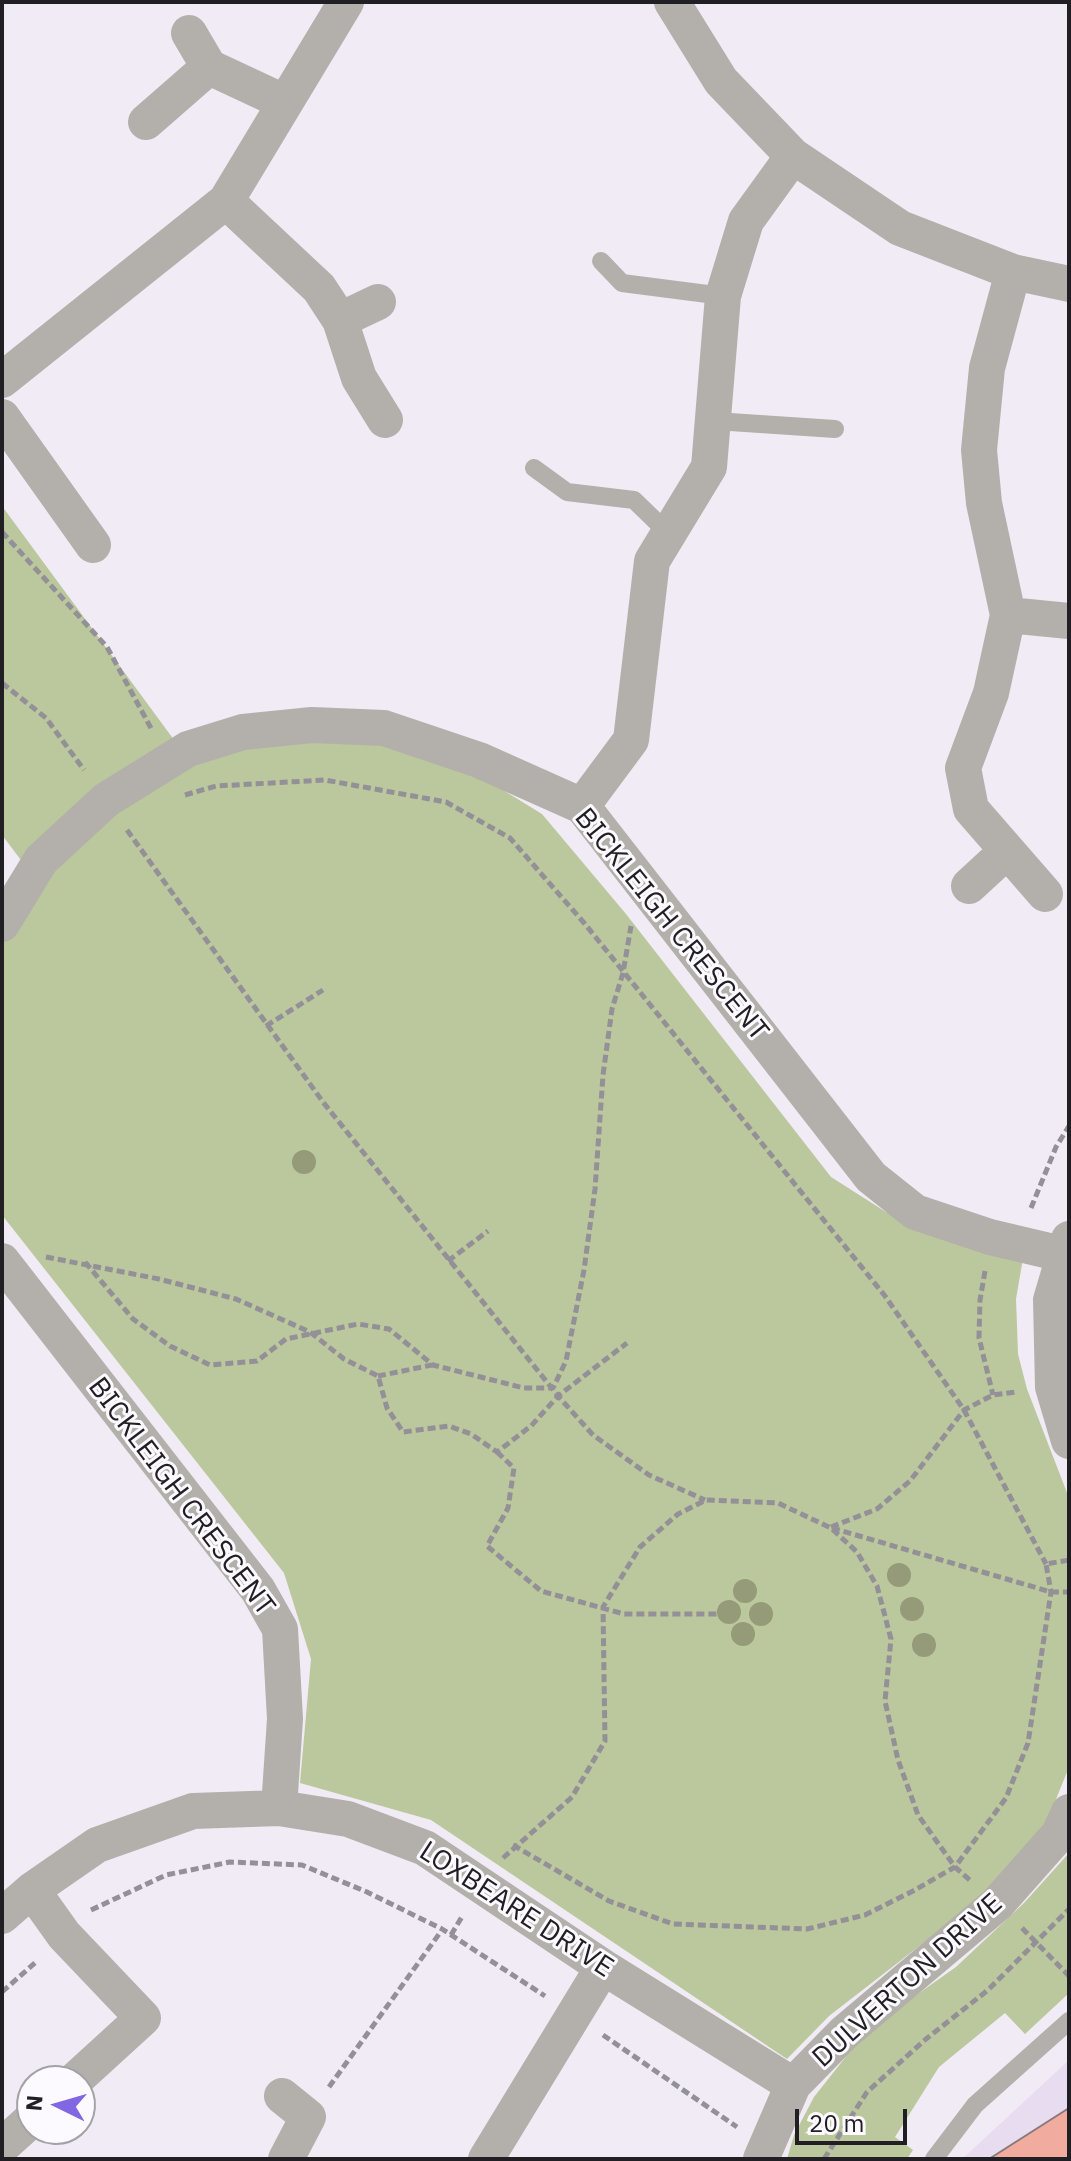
<!DOCTYPE html>
<style>
body{margin:0}
#map{position:relative;width:1071px;height:2161px;overflow:hidden;background:#f1ebf6;font-family:"IBM Plex Sans",sans-serif}
canvas{display:block}
.frame{position:absolute;inset:0;border:4px solid #211f23;pointer-events:none}
.north{position:absolute;left:16px;top:2065px;width:80px;height:80px;box-sizing:border-box;background:#fcfafe;border:2px solid #a4a2a6;border-radius:50%;rotate:275deg;font-size:22px;font-weight:700;line-height:32px;text-align:center;color:#211f23}
.north::after{content:'';display:block;margin:auto;width:28px;height:36px;background:#8167e2;clip-path:polygon(50% 0,100% 100%,50% 72%,0 100%)}
.scale{position:absolute;left:795px;top:2109px;width:112px;height:36px;box-sizing:border-box;border:4px solid #211f23;border-top:0;padding-left:10px;font-size:24px;line-height:28px;white-space:nowrap;color:#211f23;-webkit-text-stroke:6px #fcfafe;paint-order:stroke}
</style>
<div id="map">
<canvas width="1071" height="2161"></canvas>
<div class="frame"></div>
<div class="north">N</div>
<div class="scale">20 m</div>
</div>
<script>
const ctx = document.querySelector('canvas').getContext('2d');
ctx.lineJoin = 'round';
function fillPath(path, color) {
  ctx.fillStyle = color;
  ctx.fill(path, 'evenodd');
}
function shape(rows) {
  const path = new Path2D();
  for (const r of rows) {
    path.moveTo(r[0], r[1]);
    for (let i = 2; i < r.length; i += 2) path.lineTo(r[i], r[i + 1]);
  }
  return path;
}
function strokePath(path, color, width, dash) {
  ctx.strokeStyle = color;
  ctx.lineWidth = width;
  ctx.lineCap = dash ? 'butt' : 'round';
  ctx.setLineDash(dash || []);
  ctx.stroke(path);
}
function write(font, color, halo, rows, align = 'center') {
  ctx.font = font + ' "IBM Plex Sans",sans-serif';
  ctx.lineWidth = 6;
  ctx.setLineDash([]);
  ctx.textBaseline = 'middle';
  ctx.strokeStyle = halo;
  ctx.fillStyle = color;
  for (const [text, x, y, turn = 0] of rows) {
    ctx.save();
    ctx.translate(x, y);
    ctx.rotate((+turn || 0) * Math.PI / 180);
    ctx.textAlign = isNaN(turn) ? turn : align;
    if (halo) ctx.strokeText(text, 0, 0);
    ctx.fillText(text, 0, 0);
    ctx.restore();
  }
}
const built = shape([
 [1069,2060,1069,2159,962,2159]
]);
const green = shape([
 [2,506,191,763,256,745,314,738,381,742,472,771,542,814,626,914,831,1177,886,1212,1023,1258,1016,1299,1018,1354,1027,1389,1069,1498,1069,1767,1046,1824,980,1899,829,2016,787,2059,431,1820,300,1783,311,1659,284,1573,2,1215,2,941,36,880,2,835],
 [1069,1853,1069,1993,1025,2034,1005,2013,939,2067,895,2137,913,2150,907,2159,787,2159,794,2135,814,2097,867,2030,956,1967,1024,1903]
]);
const building = shape([
 [1069,2108,1069,2159,989,2159,1069,2108]
]);
const path = shape([
 [2,532,107,647,152,730],
 [2,683,46,718,84,770],
 [185,795,216,786,325,780,446,802,510,838,585,924,885,1296,964,1410,1046,1564],
 [127,830,323,1102,558,1396,593,1435,649,1475,705,1500],
 [266,1026,323,990],
 [1031,1208,1056,1147,1069,1126],
 [46,1257,159,1279,236,1299,310,1332,344,1359,378,1376,387,1408,403,1432,449,1426,471,1434,497,1452,531,1426,558,1396,627,1343],
 [448,1261,488,1231],
 [85,1262,133,1319,170,1346,210,1365,257,1361,286,1339,358,1324,389,1329,433,1365,524,1388,553,1388,566,1361,584,1270,595,1189,603,1075,612,1009,623,973,631,926],
 [985,1271,980,1300,979,1338,993,1395],
 [378,1376,432,1365],
 [497,1452,514,1468,508,1508,487,1546,541,1591,624,1614,720,1614],
 [831,1527,877,1509,910,1481,964,1410,993,1395,1016,1392],
 [832,1528,1051,1592,1069,1592],
 [513,1845,609,1901,673,1924,807,1929,865,1915,913,1891,955,1867,1006,1798,1028,1743,1051,1592,1046,1564,1069,1560],
 [503,1858,572,1797,605,1741,603,1607,640,1547,678,1514,706,1500,778,1503,831,1528,857,1552,877,1586,891,1639,885,1701,898,1760,918,1815,955,1867,971,1881],
 [91,1910,166,1875,230,1862,302,1865,367,1892,442,1929,545,1996],
 [1022,1928,1069,1976],
 [451,1935,463,1915],
 [2,1992,37,1961],
 [603,2035,737,2127],
 [329,2087,442,1930],
 [824,2159,867,2092,926,2039,988,1990,1069,1909]
]);
const lane = shape([
 [601,261,622,283,723,296],
 [715,421,835,429],
 [534,468,567,492,634,500,668,533],
 [934,2159,975,2105,1069,2021]
]);
const street = shape([
 [672,2,721,81,793,156,900,228,1013,272,1069,284],
 [189,33,209,67,284,102],
 [146,122,209,67],
 [226,201,319,288,340,320,359,378,385,420],
 [1013,272,987,368,979,450,984,503,1008,615,991,693,963,768,971,809,1045,894],
 [340,320,378,302],
 [2,380,226,201,346,2],
 [2,417,93,545],
 [1008,615,1069,621],
 [582,806,631,740,652,561,709,467,723,296,746,221,793,156],
 [969,886,1007,851],
 [2,924,41,860,106,800,188,749,243,732,312,725,384,728,479,760,582,806,871,1177,915,1212,990,1237,1062,1254],
 [1069,1239,1051,1300,1053,1387,1069,1441],
 [2,1261,258,1590,280,1629,285,1719,279,1808],
 [32,1890,64,1935,143,2018,74,2081],
 [2,1916,32,1890,97,1845,193,1811,279,1808,348,1819,425,1848,603,1967,793,2085],
 [282,2096,308,2117,286,2159],
 [2,2146,32,2119],
 [486,2159,603,1967],
 [761,2159,793,2085,844,2033,997,1904,1059,1834,1069,1812]
]);
const trees = [
 [304,1162],
 [899,1575],
 [745,1591],
 [912,1609],
 [729,1612],
 [761,1614],
 [743,1634],
 [924,1645]
];
const streetNames = [
 ["BICKLEIGH CRESCENT",671,925,51],
 ["BICKLEIGH CRESCENT",181,1497,53],
 ["LOXBEARE DRIVE",516,1910,33],
 ["DULVERTON DRIVE",908,1981,-42]
];
fillPath(built, '#e8ddf0');
fillPath(green, '#bbc79c');
fillPath(building, '#f2ac9f');
strokePath(building, '#887a77', 2);
strokePath(path, '#949098', 5, [8, 4]);
strokePath(lane, '#b3b0ab', 18);
strokePath(street, '#b3b0ab', 36);
ctx.fillStyle = '#959a79';
for (const [x, y] of trees) {
  ctx.beginPath();
  ctx.arc(x, y, 12, 0, 2 * Math.PI);
  ctx.fill();
}
write('28px', '#211f23', '#fcfafe', streetNames);
</script>
